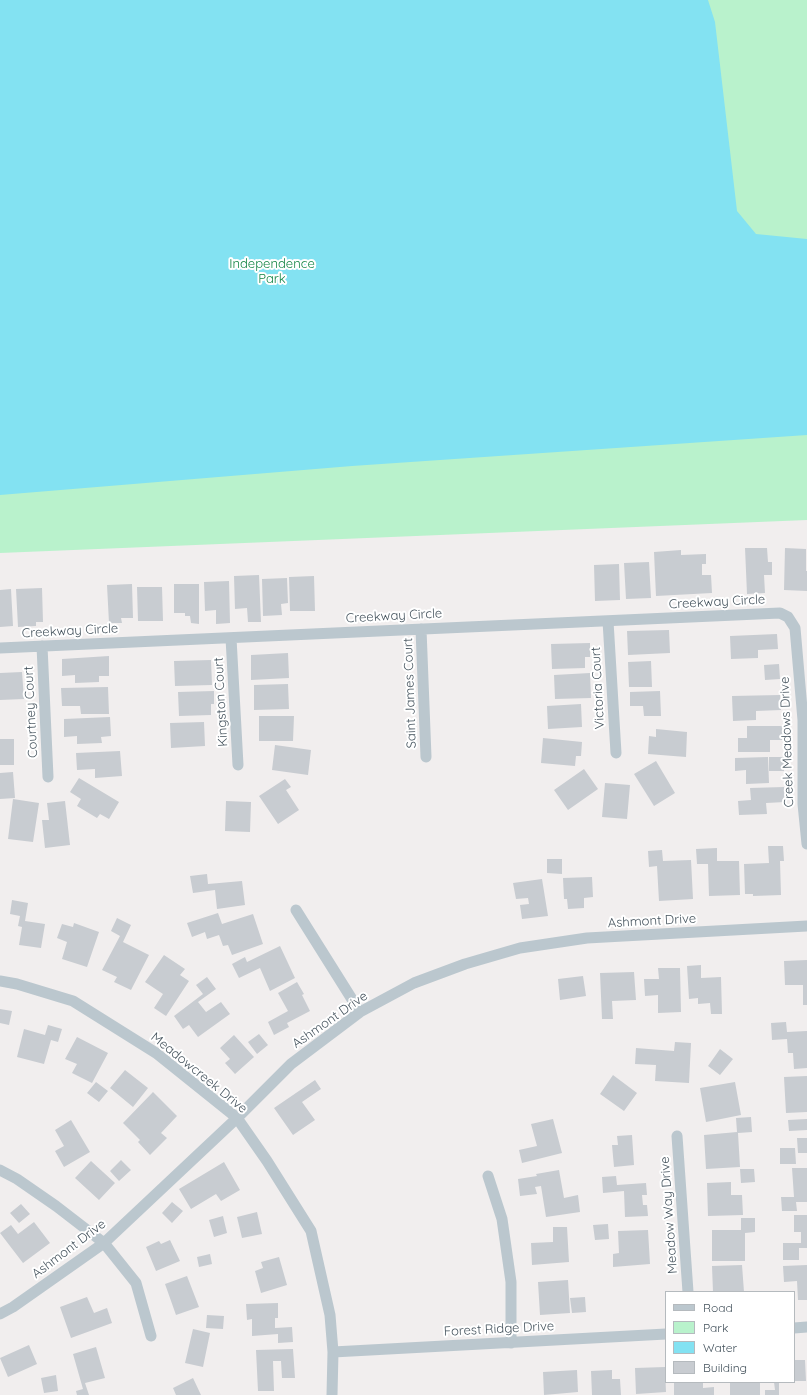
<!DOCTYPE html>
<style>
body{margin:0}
#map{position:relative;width:807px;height:1395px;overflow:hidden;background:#f1eeee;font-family:Quicksand,sans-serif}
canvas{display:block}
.legend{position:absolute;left:665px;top:1291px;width:130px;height:92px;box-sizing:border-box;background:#fff;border:1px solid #b5babe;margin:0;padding:5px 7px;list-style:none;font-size:12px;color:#45535d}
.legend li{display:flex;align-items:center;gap:8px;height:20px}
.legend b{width:20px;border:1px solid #b5babe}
</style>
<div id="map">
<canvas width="807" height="1395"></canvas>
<ul class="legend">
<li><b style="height:5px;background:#bbc7ce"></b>Road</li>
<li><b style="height:11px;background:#b9f2cc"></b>Park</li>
<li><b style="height:11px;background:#83e2f2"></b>Water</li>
<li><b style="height:11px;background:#c8ccd1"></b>Building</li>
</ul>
</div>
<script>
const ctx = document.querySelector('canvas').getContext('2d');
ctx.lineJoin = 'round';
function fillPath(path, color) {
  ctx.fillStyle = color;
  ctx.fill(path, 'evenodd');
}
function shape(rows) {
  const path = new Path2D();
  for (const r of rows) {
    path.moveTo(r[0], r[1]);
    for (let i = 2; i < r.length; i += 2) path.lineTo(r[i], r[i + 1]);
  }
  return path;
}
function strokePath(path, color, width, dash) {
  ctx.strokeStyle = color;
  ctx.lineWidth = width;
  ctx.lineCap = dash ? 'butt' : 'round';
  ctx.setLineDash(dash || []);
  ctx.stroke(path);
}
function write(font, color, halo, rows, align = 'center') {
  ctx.font = font + ' Quicksand,sans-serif';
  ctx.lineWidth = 4;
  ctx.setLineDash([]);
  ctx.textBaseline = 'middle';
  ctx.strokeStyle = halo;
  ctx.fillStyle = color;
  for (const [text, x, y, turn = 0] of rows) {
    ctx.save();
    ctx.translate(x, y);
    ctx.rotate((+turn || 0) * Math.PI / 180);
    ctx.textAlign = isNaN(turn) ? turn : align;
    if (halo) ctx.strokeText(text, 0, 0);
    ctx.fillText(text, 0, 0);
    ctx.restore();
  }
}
const green = shape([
 [0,0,807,0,807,520,0,553]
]);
const water = shape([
 [0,0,708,0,715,22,737,211,756,234,807,239,807,435,352,466,0,495]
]);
const building = shape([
 [745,548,767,548,768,562,772,562,772,575,764,575,765,593,747,594],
 [785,548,806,549,806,571,807,571,807,591,784,590],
 [681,550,681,555,706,554,706,564,702,564,702,575,711,575,712,593,656,596,654,552],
 [649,562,651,598,626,599,624,563],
 [619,564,620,600,595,601,594,565],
 [259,575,261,622,248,622,247,608,235,609,234,576],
 [314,576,315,611,290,611,289,577],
 [287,578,288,603,281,604,282,615,263,616,262,579],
 [229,581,230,623,216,624,216,610,205,611,204,582],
 [132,584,133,618,121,618,122,623,109,623,107,585],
 [174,584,199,584,199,624,191,623,190,616,185,616,185,613,174,613],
 [137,587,162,587,163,621,138,621],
 [42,588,43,622,36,622,36,626,18,627,16,589],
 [11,589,13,626,0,627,0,590],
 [669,630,670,653,628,655,627,631],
 [777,634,778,649,758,650,758,658,731,659,730,636],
 [590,643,590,657,585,657,585,668,552,669,551,644],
 [288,653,289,678,251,680,251,655],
 [109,656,109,676,99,676,99,682,75,683,75,675,62,676,62,659],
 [211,660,212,685,175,686,174,661],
 [651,661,652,687,629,687,628,662],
 [779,664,780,679,765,680,764,665],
 [22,672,24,699,0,700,0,673],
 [590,673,591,698,555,699,554,675],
 [288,684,289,709,254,710,254,685],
 [108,687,109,714,81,714,80,706,62,706,61,688],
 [214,691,214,704,211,704,211,715,179,716,178,692],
 [660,691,661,716,644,716,643,706,630,706,630,692],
 [780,695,781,710,756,711,756,720,733,721,732,696],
 [581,704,582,727,548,729,547,706],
 [259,716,294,716,293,741,259,741],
 [110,717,111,736,101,737,102,743,77,744,77,736,64,737,64,719],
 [204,722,205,746,171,748,170,723],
 [747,726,782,726,783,740,770,740,770,752,738,752,738,738,747,738],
 [656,729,687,732,686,757,648,754,649,736,656,737],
 [543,738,582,742,581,756,576,756,575,766,541,763],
 [0,739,14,739,14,765,0,765],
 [275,745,311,750,308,775,272,770],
 [120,751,122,776,95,778,95,769,77,770,76,753],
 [768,757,769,783,746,784,746,770,735,771,735,758],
 [769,757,784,757,784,771,769,771],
 [656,761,675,793,654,806,634,774],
 [584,769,598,789,568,810,554,790],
 [13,772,15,798,0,799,0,773],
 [79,778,119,802,109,819,100,814,97,818,77,806,81,799,70,792],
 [285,779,291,787,286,790,299,810,278,824,259,796],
 [605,783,630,785,627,819,602,817],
 [784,787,785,802,766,803,767,814,739,815,738,801,751,800,750,788],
 [13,799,39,803,33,842,8,839],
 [65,801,70,845,45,848,42,820,49,820,47,803],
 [226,801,251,802,250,832,225,831],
 [768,846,783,846,784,861,780,861,781,895,753,896,753,894,745,894,744,864,769,863],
 [717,848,717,861,739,861,740,895,709,896,708,864,697,864,696,849],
 [662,850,663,861,691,860,693,899,659,901,657,866,649,867,648,851],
 [547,859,562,859,562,874,547,873],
 [207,874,208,884,242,881,245,905,217,909,215,890,193,893,190,876],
 [592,877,593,897,584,898,584,908,568,909,567,899,564,899,563,878],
 [542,879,548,916,522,919,520,905,529,904,528,898,516,899,513,883],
 [12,900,28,903,25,921,45,924,41,948,19,945,22,927,18,926,20,916,10,914],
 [218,913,222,924,253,914,263,944,232,955,228,945,223,946,219,935,207,939,205,932,192,937,187,923],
 [117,918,131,925,123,942,149,955,131,990,114,982,117,977,102,970,120,936,111,931],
 [74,923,99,932,87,967,62,959,67,942,57,938,62,924,73,927],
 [280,946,295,978,270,991,260,968,239,978,232,964,245,957,247,962],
 [164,955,185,969,180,975,189,981,166,1016,154,1008,163,994,145,982],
 [807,960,807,1005,803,1005,803,985,785,985,784,961],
 [701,965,701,978,721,977,722,1014,711,1014,710,1003,698,1004,698,998,689,999,687,966],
 [658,968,680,968,681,1012,658,1013,658,995,645,996,644,979,659,979],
 [634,972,636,1000,612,1001,613,1019,602,1019,600,973],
 [583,976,586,996,560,1000,558,979],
 [207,977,216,989,198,1002,206,1012,221,1002,230,1014,198,1037,189,1025,183,1029,174,1016,203,994,196,985],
 [297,982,304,994,302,995,310,1011,287,1023,289,1027,274,1035,268,1022,288,1011,278,993],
 [0,1009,12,1011,9,1025,0,1023],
 [786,1022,787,1032,807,1031,807,1068,794,1069,793,1053,788,1053,787,1039,772,1040,771,1023],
 [48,1025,62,1029,58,1042,51,1040,44,1064,17,1057,24,1029,45,1035],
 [259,1034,268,1045,257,1054,248,1042],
 [234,1035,254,1057,235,1074,225,1063,230,1059,220,1048],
 [77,1037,108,1053,92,1083,72,1073,77,1064,65,1059],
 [675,1042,691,1043,689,1083,655,1081,656,1065,635,1064,636,1048,674,1051],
 [720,1049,733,1059,720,1075,708,1066],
 [125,1070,148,1088,133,1107,110,1088],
 [613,1075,637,1093,624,1111,600,1094],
 [807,1076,807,1112,786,1113,784,1077],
 [315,1080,321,1089,302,1102,315,1120,293,1135,274,1108],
 [96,1082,108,1091,99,1102,87,1093],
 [735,1082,741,1115,706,1122,700,1088],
 [153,1092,177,1116,161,1133,167,1138,150,1155,138,1142,140,1140,123,1123],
 [751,1117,752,1132,738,1133,740,1167,706,1169,704,1135,737,1132,736,1118],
 [553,1119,562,1153,522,1163,519,1150,537,1146,531,1124],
 [807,1119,807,1130,789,1131,788,1120],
 [71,1120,90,1152,64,1167,55,1151,64,1146,55,1130],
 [632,1135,634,1165,614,1167,612,1145,618,1145,617,1136],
 [797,1138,807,1138,807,1153,798,1153],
 [780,1148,795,1148,796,1164,780,1164],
 [121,1160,131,1170,119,1181,110,1171],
 [91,1161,115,1183,99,1200,75,1178],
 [224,1162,240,1190,221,1201,216,1194,191,1209,179,1189],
 [792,1168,807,1168,807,1202,796,1202,797,1211,782,1211,781,1197,794,1197],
 [740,1169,754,1169,755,1182,741,1183],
 [559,1170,564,1198,578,1195,580,1212,546,1217,541,1186,535,1187,537,1194,520,1196,518,1179,537,1176,536,1174],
 [616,1176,617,1185,646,1183,647,1195,642,1195,643,1205,647,1205,648,1216,625,1217,624,1191,603,1193,602,1177],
 [731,1182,731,1195,742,1195,743,1215,708,1216,707,1183],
 [172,1202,183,1211,172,1223,162,1213],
 [21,1204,30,1214,19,1223,10,1213],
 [257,1212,262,1234,242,1238,237,1217],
 [794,1215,807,1215,807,1248,799,1248,799,1260,783,1260,783,1243,801,1243,801,1232,794,1232],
 [223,1216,227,1233,214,1237,209,1220],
 [741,1218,755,1218,755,1232,745,1233,745,1261,712,1261,712,1230,741,1230],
 [34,1222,50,1243,23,1263,0,1233,11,1225,18,1234],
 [608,1224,609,1239,595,1240,593,1225],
 [553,1227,567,1227,569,1262,532,1265,531,1243,553,1242],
 [648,1230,650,1264,613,1267,613,1254,619,1253,618,1231],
 [170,1240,180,1261,156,1271,146,1247,159,1241,161,1244],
 [210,1254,212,1264,199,1267,197,1257],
 [279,1257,287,1285,261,1293,255,1271,263,1268,261,1262],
 [742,1265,744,1292,713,1292,712,1266],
 [807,1265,807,1300,798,1300,797,1281,784,1282,783,1266],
 [187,1276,199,1307,176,1315,165,1284],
 [568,1280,570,1313,540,1315,538,1282],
 [87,1297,94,1313,107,1308,112,1323,71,1338,60,1307],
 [585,1297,586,1312,572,1313,570,1298],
 [278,1303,278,1318,275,1318,275,1328,292,1327,293,1342,278,1343,278,1334,252,1336,252,1319,247,1320,246,1304],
 [207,1315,224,1316,223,1329,206,1328],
 [193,1329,210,1333,203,1367,185,1363],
 [29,1345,37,1364,8,1377,0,1358],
 [96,1347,105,1378,85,1383,89,1395,77,1395,76,1391,83,1389,73,1354],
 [293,1349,295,1378,282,1378,281,1361,273,1361,274,1391,258,1391,256,1350],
 [794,1360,805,1360,806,1381,794,1381],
 [665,1367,666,1392,636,1394,635,1368],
 [577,1370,578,1392,544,1395,543,1372],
 [612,1370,612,1379,620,1379,621,1395,592,1395,591,1371],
 [56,1375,58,1391,44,1393,41,1378],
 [193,1378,201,1395,176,1395,173,1388],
 [674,1382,703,1382,703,1388,714,1387,714,1395,674,1395],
 [730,1382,760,1382,760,1395,730,1395],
 [774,1382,779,1382,779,1395,765,1395,765,1390,775,1390]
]);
const street = shape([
 [608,621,616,753],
 [421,629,426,757],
 [231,638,238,765],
 [42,646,48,777],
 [0,648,780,613,788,617,795,628,803,720,803,804,807,844],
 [296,910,360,1012],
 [0,981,17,984,73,1001,156,1053,237,1118,267,1161,311,1231,330,1315,333,1352,332,1395],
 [677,1136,688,1292],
 [0,1170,17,1179,56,1206,104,1243,136,1283,151,1336],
 [488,1176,502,1219,511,1282,511,1343],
 [0,1314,13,1307,104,1243,237,1118,291,1064,360,1012,414,983,465,964,520,948,587,938,807,926],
 [794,1328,807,1327],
 [333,1352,666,1334]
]);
const parkNames = [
 ["Independence",272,264],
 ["Park",272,279]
];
const streetNames = [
 ["Creekway Circle",717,602,-3],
 ["Creekway Circle",394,616,-3],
 ["Creekway Circle",70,631,-3],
 ["Victoria Court",598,688,-93],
 ["Saint James Court",410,693,-92],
 ["Kingston Court",221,702,-93],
 ["Courtney Court",31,712,-93],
 ["Creek Meadows Drive",787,742,-92],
 ["Ashmont Drive",652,921,-3],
 ["Ashmont Drive",330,1020,-35],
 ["Meadowcreek Drive",199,1073,39],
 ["Meadow Way Drive",669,1215,-94],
 ["Ashmont Drive",69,1249,-37],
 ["Forest Ridge Drive",499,1329,-3]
];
fillPath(green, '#b9f2cc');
fillPath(water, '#83e2f2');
fillPath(building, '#c8ccd1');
strokePath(street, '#bbc7ce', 11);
write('13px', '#118443', '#fff', parkNames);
write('13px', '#45535d', '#fff', streetNames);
</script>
